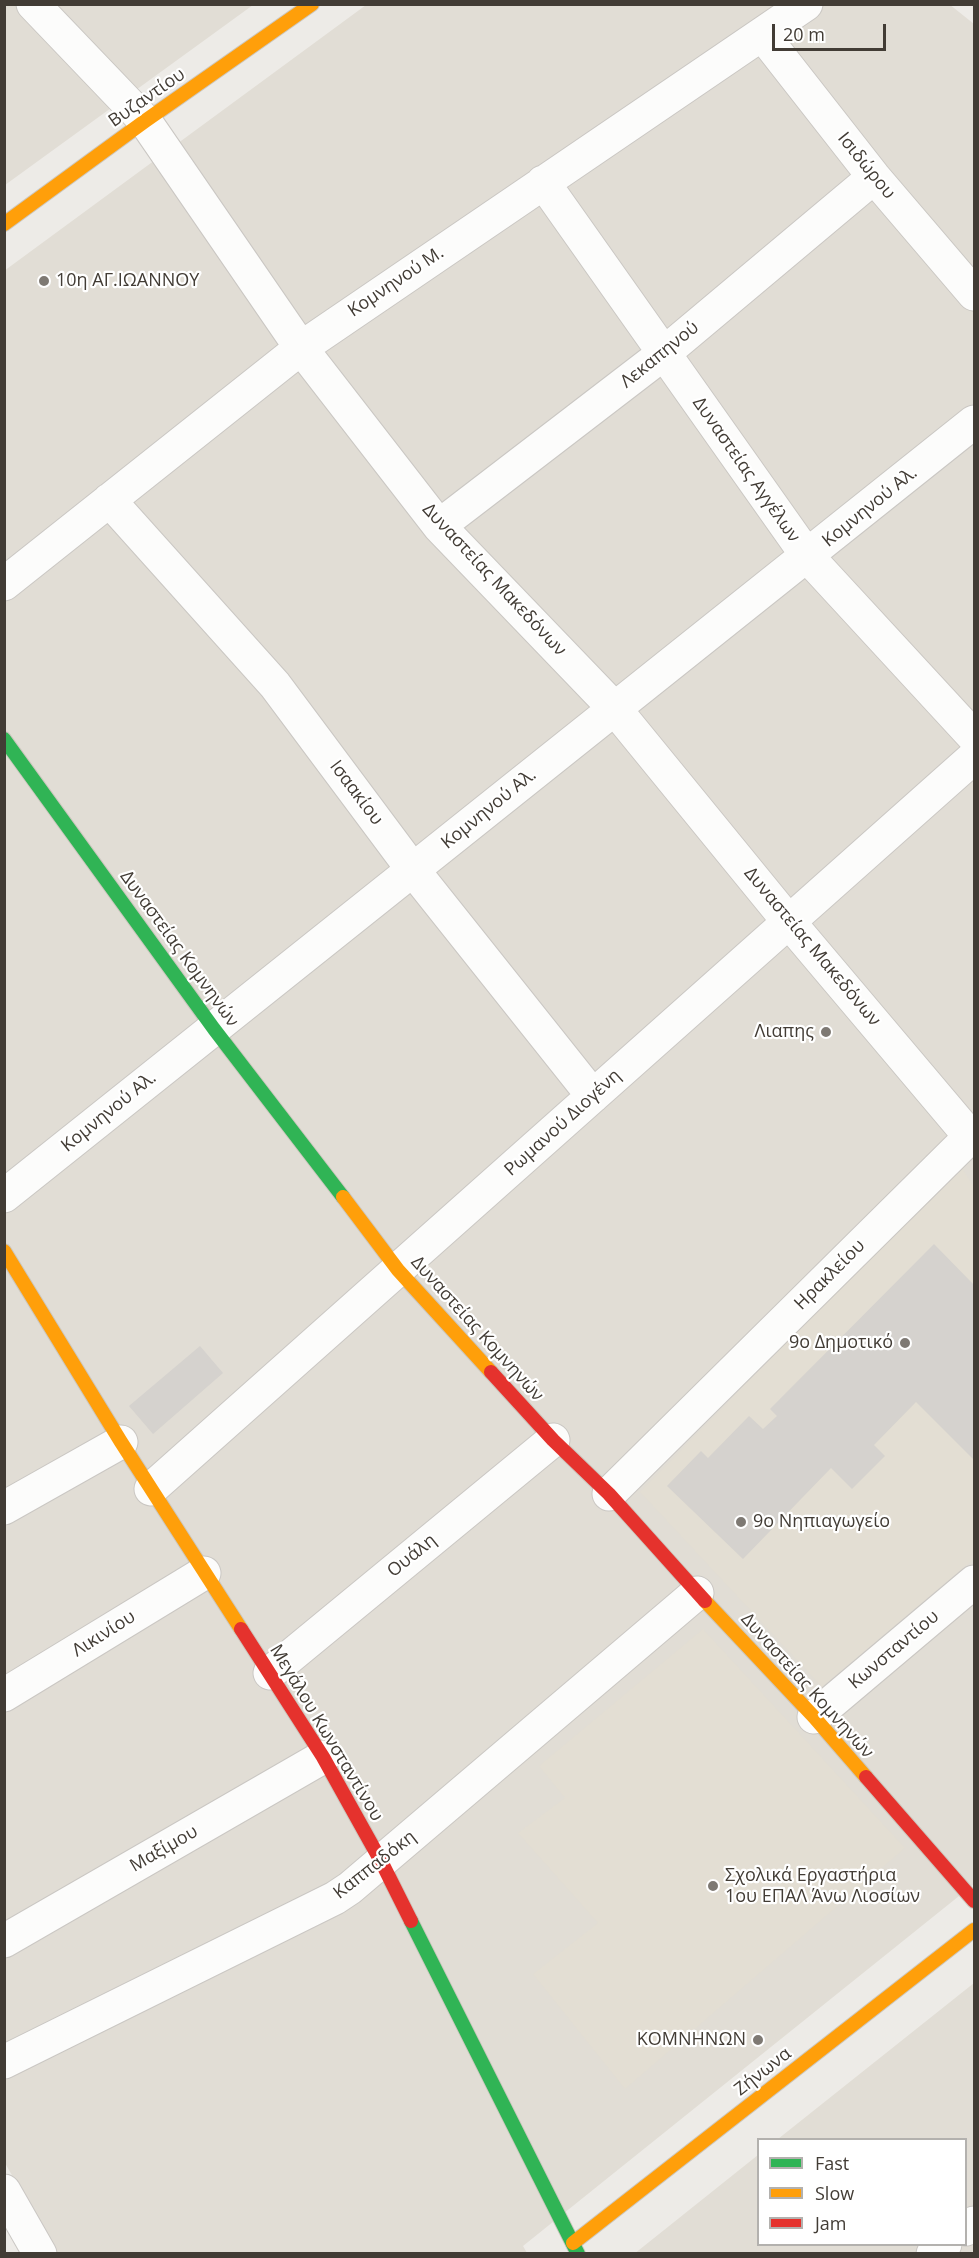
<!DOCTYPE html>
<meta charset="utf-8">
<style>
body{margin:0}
#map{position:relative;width:979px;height:2258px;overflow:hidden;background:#edebe7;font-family:"Open Sans",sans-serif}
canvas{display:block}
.frame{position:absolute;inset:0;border:6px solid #423c35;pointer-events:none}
.legend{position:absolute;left:757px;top:2138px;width:210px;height:108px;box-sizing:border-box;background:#fff;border:2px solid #b3b1ae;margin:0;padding:8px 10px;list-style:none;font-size:18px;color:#423c35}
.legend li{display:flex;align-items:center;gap:12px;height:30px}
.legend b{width:30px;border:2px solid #b3b1ae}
.scale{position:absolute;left:772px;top:24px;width:114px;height:27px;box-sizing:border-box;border:3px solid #423c35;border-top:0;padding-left:8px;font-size:18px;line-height:21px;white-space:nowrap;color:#423c35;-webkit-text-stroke:4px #fff;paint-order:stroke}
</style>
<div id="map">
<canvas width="979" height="2258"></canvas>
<div class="frame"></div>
<ul class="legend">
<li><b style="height:8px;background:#30b455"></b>Fast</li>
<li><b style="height:8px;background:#ff9f0a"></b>Slow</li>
<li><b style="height:8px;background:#e5322d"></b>Jam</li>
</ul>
<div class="scale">20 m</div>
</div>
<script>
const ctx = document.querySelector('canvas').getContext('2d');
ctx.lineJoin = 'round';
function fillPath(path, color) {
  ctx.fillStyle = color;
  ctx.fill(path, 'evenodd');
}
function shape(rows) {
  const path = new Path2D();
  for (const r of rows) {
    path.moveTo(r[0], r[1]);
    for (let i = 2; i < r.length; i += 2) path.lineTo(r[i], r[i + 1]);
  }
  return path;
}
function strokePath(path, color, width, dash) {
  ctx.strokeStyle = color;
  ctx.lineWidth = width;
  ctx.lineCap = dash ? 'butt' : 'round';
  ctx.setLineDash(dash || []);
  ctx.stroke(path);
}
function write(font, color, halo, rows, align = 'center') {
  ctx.font = font + ' "Open Sans",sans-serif';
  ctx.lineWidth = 4.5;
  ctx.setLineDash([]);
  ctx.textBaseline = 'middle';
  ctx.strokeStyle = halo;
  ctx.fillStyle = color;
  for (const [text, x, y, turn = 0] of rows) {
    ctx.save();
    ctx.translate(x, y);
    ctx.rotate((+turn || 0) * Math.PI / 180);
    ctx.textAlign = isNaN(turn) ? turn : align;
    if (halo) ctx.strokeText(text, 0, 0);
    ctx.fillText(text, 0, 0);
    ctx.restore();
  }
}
const residential = shape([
 [949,4,974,24,974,1884,523,2246,527,2253,56,2253,5,2163,4,271,366,5],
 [5,5,253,5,5,185],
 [974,1983,974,2253,634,2254,758,2155,758,2244,966,2244,966,2140,778,2139]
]);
const education = shape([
 [960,1165,974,1187,974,1559,822,1687,640,1492],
 [703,1629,905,1848,625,2089,533,1974,598,1923,518,1833,565,1798,539,1766]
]);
const building = shape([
 [934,1244,974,1285,974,1460,916,1402,874,1445,885,1456,852,1489,831,1468,743,1559,667,1486,701,1451,708,1458,749,1416,763,1429,777,1416,770,1409],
 [200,1346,223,1373,153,1434,129,1406]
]);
const street = shape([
 [33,4,145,121,301,348,439,526,615,709,789,922,974,1141],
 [762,34,874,177,974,294],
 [543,182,808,557,974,737],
 [109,500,275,685,413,870,593,1096],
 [439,526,663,354,874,177],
 [4,584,301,348,806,4],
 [4,1196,974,422],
 [151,1489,974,757],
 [609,1494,974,1133],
 [4,1508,121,1442],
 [270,1673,553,1440],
 [4,1695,204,1573],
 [814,1717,974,1582],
 [4,1941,323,1757],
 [4,2062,335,1898,350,1888,697,1593],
 [4,2191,40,2254],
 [966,2229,974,2223],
 [933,2254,945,2244]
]);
const fast = shape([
 [4,739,214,1029,343,1197],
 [411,1921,578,2254]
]);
const slow = shape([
 [4,224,145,121,312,4],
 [343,1197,398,1270,491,1372],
 [4,1251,121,1442,241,1629],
 [705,1601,814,1717,866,1777],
 [573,2243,974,1930]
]);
const jam = shape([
 [491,1372,553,1440,609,1494,705,1601],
 [241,1629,323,1757,382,1863,411,1921],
 [866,1777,974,1901]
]);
const markers = [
 [44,281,6,"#7e7973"],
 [826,1032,6,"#7e7973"],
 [905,1343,6,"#7e7973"],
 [741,1522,6,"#7e7973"],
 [713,1886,6,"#7e7973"],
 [758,2040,6,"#7e7973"]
];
const streetNames = [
 ["Βυζαντίου",147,98,-35],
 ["Ισιδώρου",866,166,51],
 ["Κομνηνού Μ.",396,282,-34],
 ["Λεκαπηνού",660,355,-39],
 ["Δυναστείας Αγγέλων",746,470,55],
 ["Κομνηνού Αλ.",870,507,-39],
 ["Δυναστείας Μακεδόνων",494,580,47],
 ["Ισαακίου",356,793,53],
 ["Κομνηνού Αλ.",489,809,-39],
 ["Δυναστείας Μακεδόνων",812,947,50],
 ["Δυναστείας Κομνηνών",179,949,54],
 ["Κομνηνού Αλ.",109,1112,-39],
 ["Ρωμανού Διογένη",563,1123,-42],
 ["Ηρακλείου",830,1275,-45],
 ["Δυναστείας Κομνηνών",477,1329,48],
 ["Ουάλη",412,1556,-39],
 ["Λικινίου",104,1634,-32],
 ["Κωνσταντίου",894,1650,-40],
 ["Δυναστείας Κομνηνών",807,1686,48],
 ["Μεγάλου Κωνσταντίνου",326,1733,59],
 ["Μαξίμου",164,1849,-30],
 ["Καππαδόκη",375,1865,-38],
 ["Ζήνωνα",763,2072,-38]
];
const poiNames = [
 ["10η ΑΓ.ΙΩΑΝΝΟΥ",56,281],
 ["Λιαπης",814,1032,"right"],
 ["9ο Δημοτικό",893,1343,"right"],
 ["9ο Νηπιαγωγείο",753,1522],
 ["Σχολικά Εργαστήρια",725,1876],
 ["1ου ΕΠΑΛ Άνω Λιοσίων",725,1897],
 ["ΚΟΜΝΗΝΩΝ",746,2040,"right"]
];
fillPath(residential, '#e1ddd5');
fillPath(education, '#e3ded3');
fillPath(building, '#d5d2ce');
strokePath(street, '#cac7c3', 35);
strokePath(fast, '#ccc7be', 16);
strokePath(slow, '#ccc7be', 16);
strokePath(jam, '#ccc7be', 16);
strokePath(street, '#fcfcfb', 33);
strokePath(fast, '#30b455', 14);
strokePath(slow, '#ff9f0a', 14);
strokePath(jam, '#e5322d', 14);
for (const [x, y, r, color] of markers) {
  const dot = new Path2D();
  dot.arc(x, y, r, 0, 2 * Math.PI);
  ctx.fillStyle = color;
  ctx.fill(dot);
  strokePath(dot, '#fff', 2);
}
write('18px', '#423c35', '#fff', streetNames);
write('18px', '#423c35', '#fff', poiNames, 'left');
</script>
